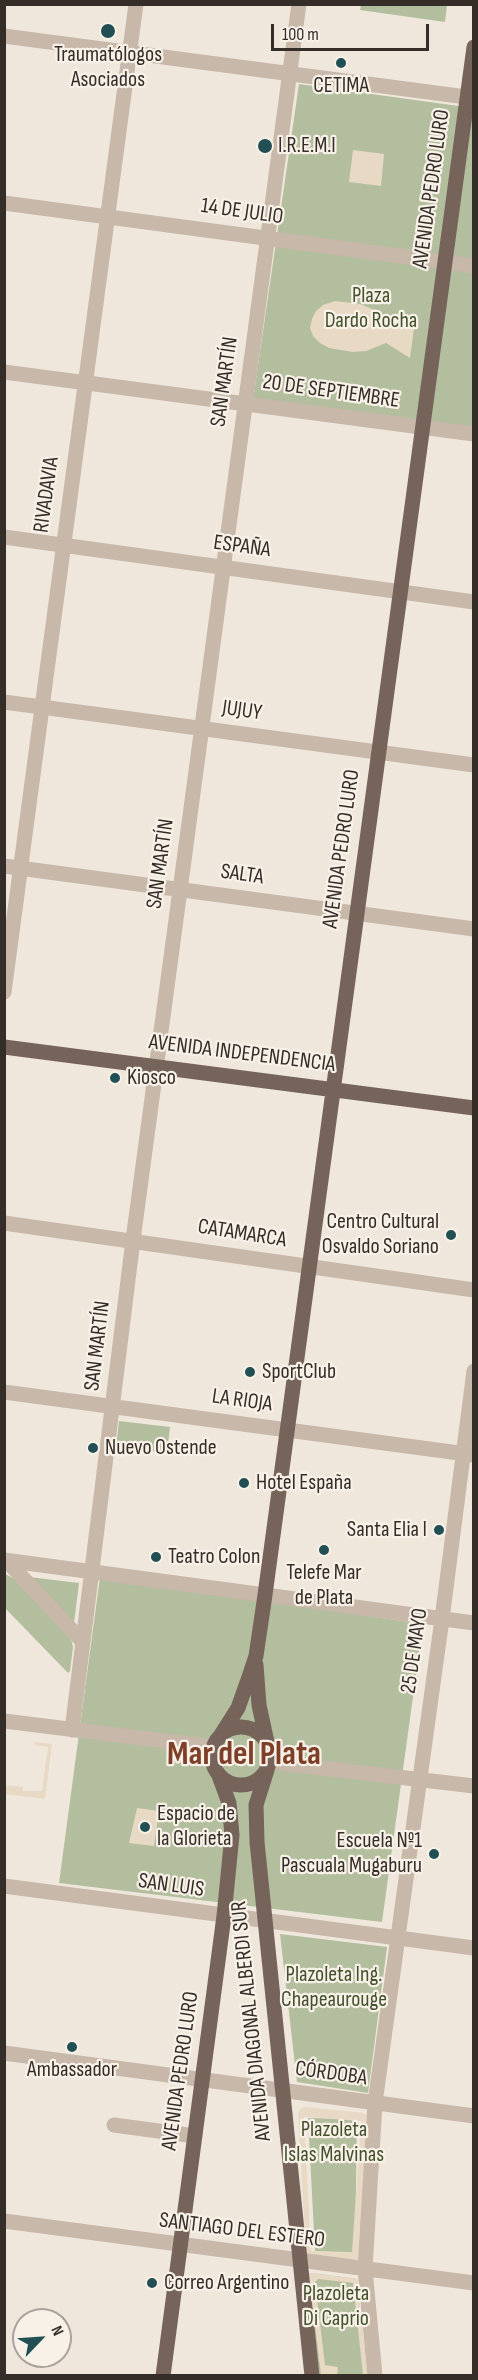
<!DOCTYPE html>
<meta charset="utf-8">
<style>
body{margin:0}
#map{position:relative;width:478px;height:2380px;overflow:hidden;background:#f0e7dc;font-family:"Sofia Sans Condensed",sans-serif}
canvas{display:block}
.frame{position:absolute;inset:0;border:6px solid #352d28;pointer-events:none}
.north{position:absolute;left:12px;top:2308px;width:60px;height:60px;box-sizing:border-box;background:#f8f1e8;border:2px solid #aaa39b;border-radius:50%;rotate:65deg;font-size:16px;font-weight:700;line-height:24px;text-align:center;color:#352d28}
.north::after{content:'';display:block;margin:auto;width:21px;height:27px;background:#214f53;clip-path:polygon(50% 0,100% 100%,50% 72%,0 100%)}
.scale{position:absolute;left:271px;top:24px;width:158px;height:27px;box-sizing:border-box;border:3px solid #352d28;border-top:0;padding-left:8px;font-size:18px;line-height:21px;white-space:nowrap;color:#352d28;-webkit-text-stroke:4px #f8f1e8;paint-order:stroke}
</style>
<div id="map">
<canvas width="478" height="2380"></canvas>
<div class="frame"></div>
<div class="north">N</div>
<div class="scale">100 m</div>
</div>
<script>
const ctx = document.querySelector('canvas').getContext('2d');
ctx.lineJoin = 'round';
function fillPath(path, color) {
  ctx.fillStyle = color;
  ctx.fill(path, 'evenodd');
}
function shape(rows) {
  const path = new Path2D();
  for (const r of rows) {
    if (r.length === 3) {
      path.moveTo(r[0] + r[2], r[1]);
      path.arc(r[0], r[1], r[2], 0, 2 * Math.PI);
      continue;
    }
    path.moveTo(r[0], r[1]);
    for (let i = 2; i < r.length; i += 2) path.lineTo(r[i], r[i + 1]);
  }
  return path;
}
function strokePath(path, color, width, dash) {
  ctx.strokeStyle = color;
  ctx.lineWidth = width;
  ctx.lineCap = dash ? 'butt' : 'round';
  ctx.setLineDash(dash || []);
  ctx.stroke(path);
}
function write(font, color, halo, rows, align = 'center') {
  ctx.font = font + ' "Sofia Sans Condensed",sans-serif';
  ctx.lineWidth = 4.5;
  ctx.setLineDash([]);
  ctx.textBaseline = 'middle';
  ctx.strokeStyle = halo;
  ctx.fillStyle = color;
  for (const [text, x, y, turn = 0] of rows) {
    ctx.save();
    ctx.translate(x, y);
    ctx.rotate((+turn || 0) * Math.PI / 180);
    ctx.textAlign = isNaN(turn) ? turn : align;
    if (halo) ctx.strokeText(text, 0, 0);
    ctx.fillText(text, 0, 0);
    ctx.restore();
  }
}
const green = shape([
 [361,5,361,4,447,5,445,22,360,10],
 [299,84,473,108,473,429,253,400],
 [119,1421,170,1427,167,1453,116,1447],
 [5,1574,13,1578,71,1639,73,1647,70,1671,68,1673,5,1608],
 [29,1577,79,1583,74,1623],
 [100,1577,423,1624,382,1922,59,1883],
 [280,1934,387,1947,368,2093,297,2082],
 [308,2118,357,2119,355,2253,315,2251],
 [312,2273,357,2279,367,2375,319,2375,309,2274]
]);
const plaza = shape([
 [353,150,384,154,381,186,349,182],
 [335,301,360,304,372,309,389,320,416,314,410,358,386,343,366,351,353,352,329,348,320,343,313,336,310,328,312,319,316,311,323,305],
 [34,1742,52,1744,45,1799,5,1794,5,1785,23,1787,23,1791,42,1791,48,1747,35,1745],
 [137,1808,159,1811,154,1846,129,1843],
 [306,2107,364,2113,367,2116,358,2260,308,2255,306,2252,298,2113,301,2108],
 [304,2117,361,2121,352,2252,311,2251],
 [312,2273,357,2279,367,2375,363,2375,353,2283,318,2279,315,2282,325,2365,338,2367,337,2375,321,2375,313,2308,311,2308,309,2274]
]);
const minor = shape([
 [4,36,474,98],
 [4,203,474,266],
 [4,372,474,434],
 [4,537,474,602],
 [4,702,474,765],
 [4,866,474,929],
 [4,992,136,4],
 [4,1223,474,1290],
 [4,1392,474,1455],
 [4,1560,474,1623],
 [6,1560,83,1642],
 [4,1721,214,1747],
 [72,1730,133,1240,299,4],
 [270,1762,474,1786],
 [4,1886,474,1948],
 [4,2053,474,2116],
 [114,2125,195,2136],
 [4,2221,474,2283],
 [375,2376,365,2269,375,2103,442,1619,474,1371]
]);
const major = shape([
 [4,1047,474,1108],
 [256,1665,259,1705,267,1742],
 [241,1756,29],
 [219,1738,238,1708,249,1677,256,1656,265,1595,474,47],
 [267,1770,256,1805,257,1842,312,2376],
 [163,2376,224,1916,232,1835,229,1803,218,1773]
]);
const markers = [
 [108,31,8,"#214f53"],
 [341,63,6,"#214f53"],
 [265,146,8,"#214f53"],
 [115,1078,6,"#214f53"],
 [451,1235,6,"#214f53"],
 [250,1372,6,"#214f53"],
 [93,1448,6,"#214f53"],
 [244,1483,6,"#214f53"],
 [439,1530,6,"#214f53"],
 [324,1550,6,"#214f53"],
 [156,1557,6,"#214f53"],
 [145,1827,6,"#214f53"],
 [434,1854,6,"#214f53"],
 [72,2047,6,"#214f53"],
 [152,2283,6,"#214f53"]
];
const poiNames = [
 ["Traumatólogos",108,55,"center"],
 ["Asociados",108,80,"center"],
 ["CETIMA",341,86,"center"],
 ["I.R.E.M.I",278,146],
 ["Kiosco",127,1078],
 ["Centro Cultural",439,1222,"right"],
 ["Osvaldo Soriano",439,1247,"right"],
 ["SportClub",262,1372],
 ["Nuevo Ostende",105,1448],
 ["Hotel España",256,1483],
 ["Santa Elia I",427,1530,"right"],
 ["Teatro Colon",168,1557],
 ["Telefe Mar",324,1573,"center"],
 ["de Plata",324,1598,"center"],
 ["Espacio de",157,1814],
 ["la Glorieta",157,1839],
 ["Escuela Nº1",422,1841,"right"],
 ["Pascuala Mugaburu",422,1866,"right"],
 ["Ambassador",72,2070,"center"],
 ["Correo Argentino",164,2283]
];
const streetNames = [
 ["AVENIDA PEDRO LURO",432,189,-82],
 ["14 DE JULIO",242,212,8],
 ["SAN MARTÍN",225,382,-82],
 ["20 DE SEPTIEMBRE",331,392,8],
 ["RIVADAVIA",47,495,-82],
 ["ESPAÑA",242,547,8],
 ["JUJUY",242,711,8],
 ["AVENIDA PEDRO LURO",342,849,-82],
 ["SAN MARTÍN",161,864,-82],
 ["SALTA",242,875,8],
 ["AVENIDA INDEPENDENCIA",242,1054,7],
 ["CATAMARCA",242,1234,9],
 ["SAN MARTÍN",98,1346,-83],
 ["LA RIOJA",242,1401,8],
 ["25 DE MAYO",415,1651,-82],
 ["SAN LUIS",171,1886,8],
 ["AVENIDA DIAGONAL ALBERDI SUR",252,2021,-96],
 ["AVENIDA PEDRO LURO",181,2071,-82],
 ["CÓRDOBA",331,2074,8],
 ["SANTIAGO DEL ESTERO",242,2231,7]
];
const parkNames = [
 ["Plaza",371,296],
 ["Dardo Rocha",371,321],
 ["Plazoleta Ing.",334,1975],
 ["Chapeaurouge",334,2000],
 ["Plazoleta",334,2130],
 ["Islas Malvinas",334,2155],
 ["Plazoleta",336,2294],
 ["Di Caprio",336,2319]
];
const townNames = [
 ["Mar del Plata",244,1755]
];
fillPath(green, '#b2be9d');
fillPath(plaza, '#e7d9c4');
strokePath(minor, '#c7b8a9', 15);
strokePath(major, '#76645b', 15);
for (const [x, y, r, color] of markers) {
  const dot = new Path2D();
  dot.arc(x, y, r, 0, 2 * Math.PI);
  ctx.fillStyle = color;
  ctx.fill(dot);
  strokePath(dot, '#f8f1e8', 2);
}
write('22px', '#352d28', '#f8f1e8', poiNames, 'left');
write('22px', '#352d28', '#f8f1e8', streetNames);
write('22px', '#44512e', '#f8f1e8', parkNames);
write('bold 34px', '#7e3e27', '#f8f1e8', townNames);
</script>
